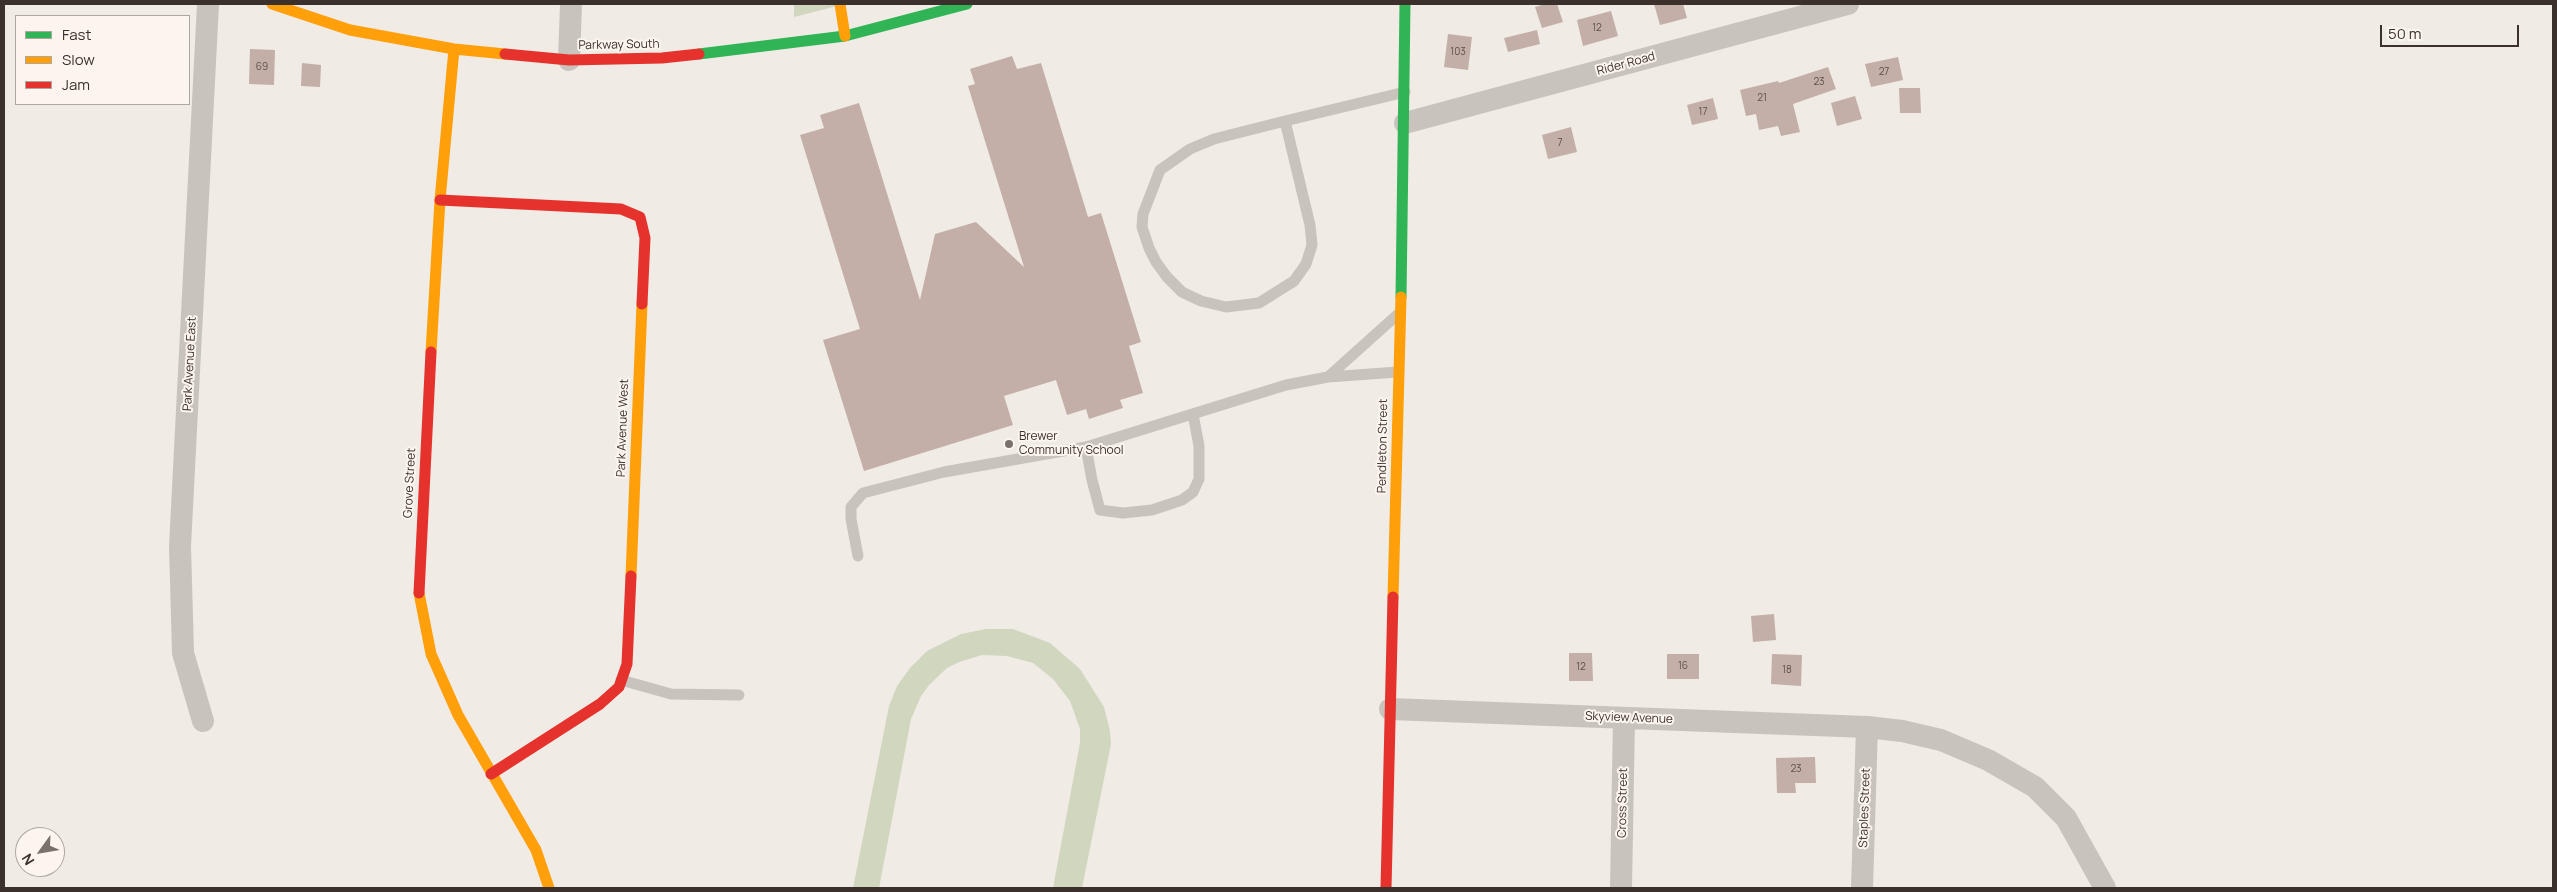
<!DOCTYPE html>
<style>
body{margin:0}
#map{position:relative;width:2557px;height:892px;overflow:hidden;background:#f0ebe5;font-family:Manrope,sans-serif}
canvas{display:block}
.frame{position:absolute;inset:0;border:5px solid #3b302b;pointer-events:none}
.legend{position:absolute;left:15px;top:15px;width:175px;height:90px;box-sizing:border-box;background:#fbf5ee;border:1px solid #aea6a0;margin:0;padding:6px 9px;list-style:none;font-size:15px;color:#3b302b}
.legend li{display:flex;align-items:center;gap:10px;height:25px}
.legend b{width:25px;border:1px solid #aea6a0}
.north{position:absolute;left:15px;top:827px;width:50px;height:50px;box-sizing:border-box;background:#fbf5ee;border:1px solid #aea6a0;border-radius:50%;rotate:238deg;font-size:14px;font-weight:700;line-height:20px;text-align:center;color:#3b302b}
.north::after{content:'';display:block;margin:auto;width:18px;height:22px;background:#7a716c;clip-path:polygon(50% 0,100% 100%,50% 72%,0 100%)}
.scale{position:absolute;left:2380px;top:25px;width:139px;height:22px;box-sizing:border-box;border:2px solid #3b302b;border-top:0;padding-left:6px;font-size:15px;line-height:18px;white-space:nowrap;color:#3b302b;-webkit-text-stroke:4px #fbf5ee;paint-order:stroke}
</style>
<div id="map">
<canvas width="2557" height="892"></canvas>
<div class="frame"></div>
<ul class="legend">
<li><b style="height:6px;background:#30b455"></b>Fast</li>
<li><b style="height:6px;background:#ff9f0a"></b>Slow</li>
<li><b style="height:6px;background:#e5322d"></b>Jam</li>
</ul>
<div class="north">N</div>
<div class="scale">50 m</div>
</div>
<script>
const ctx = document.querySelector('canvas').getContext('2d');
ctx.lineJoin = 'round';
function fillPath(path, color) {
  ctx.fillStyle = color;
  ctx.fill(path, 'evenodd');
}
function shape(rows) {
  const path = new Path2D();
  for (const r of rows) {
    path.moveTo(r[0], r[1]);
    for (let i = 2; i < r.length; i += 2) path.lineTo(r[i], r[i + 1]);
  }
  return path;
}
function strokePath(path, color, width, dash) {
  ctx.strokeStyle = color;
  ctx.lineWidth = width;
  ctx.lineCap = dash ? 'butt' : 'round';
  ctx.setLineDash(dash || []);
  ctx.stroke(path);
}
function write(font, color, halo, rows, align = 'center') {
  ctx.font = font + ' Manrope,sans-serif';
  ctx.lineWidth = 4;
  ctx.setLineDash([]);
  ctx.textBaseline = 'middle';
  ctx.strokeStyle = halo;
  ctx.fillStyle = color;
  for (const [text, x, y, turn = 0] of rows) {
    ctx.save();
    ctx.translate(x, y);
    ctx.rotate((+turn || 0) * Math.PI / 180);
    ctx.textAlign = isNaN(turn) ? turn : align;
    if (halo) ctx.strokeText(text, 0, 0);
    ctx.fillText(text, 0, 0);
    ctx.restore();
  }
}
const green = shape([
 [794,4,845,4,794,17],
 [986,629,1013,629,1050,643,1080,669,1104,707,1110,731,1111,744,1082,888,1053,888,1080,743,1080,729,1070,701,1053,679,1033,663,1007,656,982,655,959,662,947,668,929,685,921,696,911,719,879,888,853,888,889,706,897,686,910,668,927,651,961,634]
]);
const building = shape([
 [1545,4,1557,4,1563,22,1542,28,1535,7],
 [1654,4,1683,4,1687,18,1660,25],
 [1611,11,1618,36,1583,46,1577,20],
 [1537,30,1540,44,1508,52,1504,38],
 [1448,34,1472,37,1468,70,1444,67],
 [250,49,275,50,274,85,249,84],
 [1012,56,1017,69,1041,63,1088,217,1101,213,1141,342,1129,346,1143,393,1120,400,1123,408,1089,419,1086,409,1067,415,1056,380,1004,396,1013,425,864,471,823,340,860,329,800,135,824,128,820,115,859,103,920,300,935,234,976,222,1024,267,968,86,975,84,970,69],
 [1898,57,1903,80,1871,87,1865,64],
 [302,63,321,65,320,87,301,86],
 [1828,67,1836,89,1793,104,1800,132,1781,136,1778,126,1759,130,1756,114,1746,116,1740,90,1778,81,1779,83],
 [1899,88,1920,88,1921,113,1900,113],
 [1855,96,1862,119,1837,126,1831,103],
 [1713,98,1718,119,1692,125,1687,105],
 [1571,127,1577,152,1548,159,1542,135],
 [1774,614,1776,640,1753,642,1751,616],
 [1569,653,1592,653,1593,681,1569,681],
 [1667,654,1699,654,1699,679,1667,679],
 [1772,654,1802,655,1801,686,1771,684],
 [1815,757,1816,783,1795,783,1796,793,1777,793,1776,758]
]);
const lane = shape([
 [1285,121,1310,225,1312,245,1306,264,1294,281,1259,303,1226,307,1201,301,1182,292,1167,277,1156,262,1149,248,1142,227,1143,214,1160,170,1190,149,1214,139,1285,121,1405,92],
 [1328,377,1397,315],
 [1086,447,1092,480,1100,510,1123,513,1152,510,1182,500,1193,492,1199,479,1199,446,1193,414],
 [858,556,851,519,851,507,863,493,944,472,1086,447,1286,385,1328,377,1398,372],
 [621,680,671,694,739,695]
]);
const street = shape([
 [569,60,571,4],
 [1405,123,1848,4],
 [1390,709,1867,727,1902,731,1941,740,1988,760,2035,787,2066,818,2105,888],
 [203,721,183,653,180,546,208,4],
 [1621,888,1624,718],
 [1862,888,1867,727]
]);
const fast = shape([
 [699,54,845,36,967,4],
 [1401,297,1405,4]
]);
const slow = shape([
 [272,4,350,30,454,49,505,54],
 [840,4,845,36],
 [431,352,440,200,454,49],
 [631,576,642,304],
 [419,593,431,654,458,715,536,850,549,888],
 [1393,597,1401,297]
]);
const jam = shape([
 [505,54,569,60,662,58,699,54],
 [440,200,621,209,640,217,645,238,642,304],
 [419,593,431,352],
 [491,774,600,704,619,687,627,664,631,576],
 [1386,888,1393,597]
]);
const markers = [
 [1009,444,5,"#7a716c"]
];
const numberNames = [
 ["12",1597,28],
 ["103",1458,52],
 ["69",262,67],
 ["27",1884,72],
 ["23",1819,82],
 ["21",1762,98],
 ["17",1703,112],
 ["7",1560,143],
 ["16",1683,666],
 ["12",1581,667],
 ["18",1787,670],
 ["23",1796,769]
];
const streetNames = [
 ["Parkway South",619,45,-1],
 ["Rider Road",1626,64,-15],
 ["Park Avenue East",190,364,-87],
 ["Park Avenue West",623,428,-88],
 ["Pendleton Street",1383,446,-89],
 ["Grove Street",410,483,-87],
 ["Skyview Avenue",1629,718,2],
 ["Cross Street",1623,803,-89],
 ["Staples Street",1865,808,-88]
];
const poiNames = [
 ["Brewer",1019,437],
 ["Community School",1019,451]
];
fillPath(green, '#d1d6bf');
fillPath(building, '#c3afa7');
strokePath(lane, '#c9c3be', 11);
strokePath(street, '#c9c3be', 22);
strokePath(fast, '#30b455', 11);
strokePath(slow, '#ff9f0a', 11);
strokePath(jam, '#e5322d', 11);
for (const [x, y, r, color] of markers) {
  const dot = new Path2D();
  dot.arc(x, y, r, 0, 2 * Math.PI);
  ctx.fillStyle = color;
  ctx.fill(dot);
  strokePath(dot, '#fbf5ee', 2);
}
write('10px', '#5d504a', null, numberNames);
write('12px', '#3b302b', '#fbf5ee', streetNames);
write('12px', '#3b302b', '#fbf5ee', poiNames, 'left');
</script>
